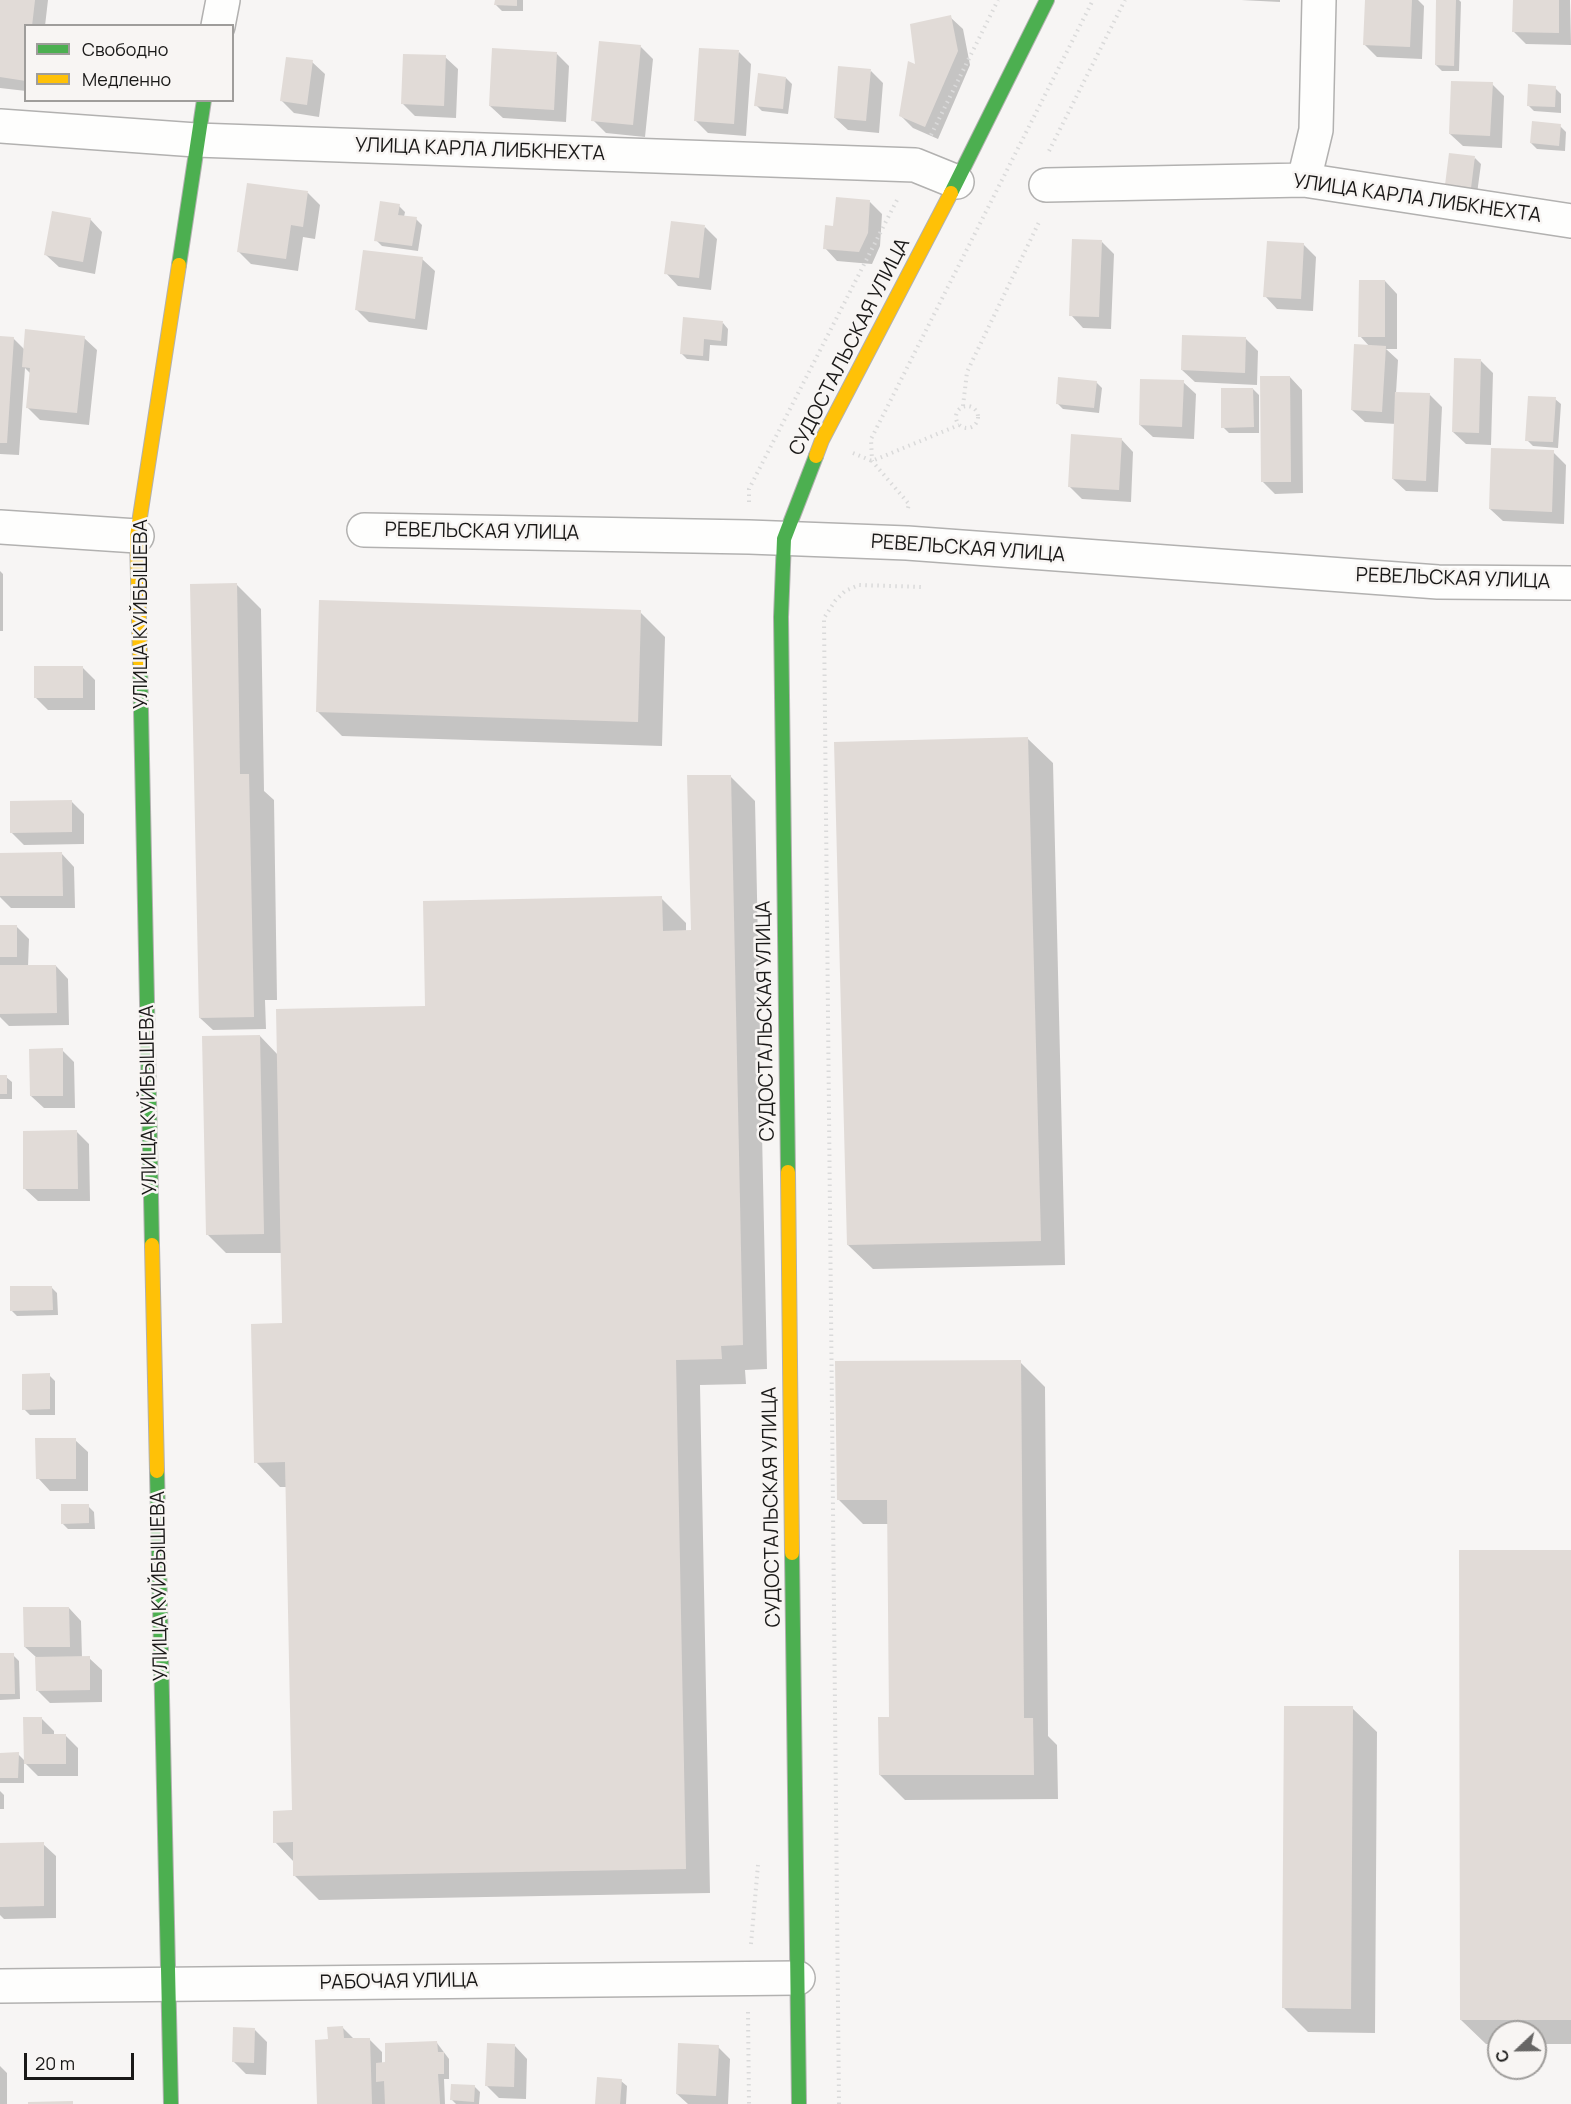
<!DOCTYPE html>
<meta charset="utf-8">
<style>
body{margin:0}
#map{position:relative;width:1571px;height:2104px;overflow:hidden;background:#f7f5f4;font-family:Manrope,sans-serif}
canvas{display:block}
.legend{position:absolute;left:24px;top:24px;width:210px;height:78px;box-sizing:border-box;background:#f8f5f3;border:2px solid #9f9d9b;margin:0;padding:8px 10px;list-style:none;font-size:18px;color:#1a1918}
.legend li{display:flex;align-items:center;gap:12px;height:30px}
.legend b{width:30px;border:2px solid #9f9d9b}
.north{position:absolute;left:1487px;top:2020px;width:60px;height:60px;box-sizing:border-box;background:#f8f5f3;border:2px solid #9f9d9b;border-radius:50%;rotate:248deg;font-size:16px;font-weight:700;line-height:24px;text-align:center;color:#1a1918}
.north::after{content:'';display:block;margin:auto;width:21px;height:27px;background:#676665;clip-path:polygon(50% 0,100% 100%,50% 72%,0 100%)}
.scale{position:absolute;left:24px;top:2053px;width:110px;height:27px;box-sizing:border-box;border:3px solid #1a1918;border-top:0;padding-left:8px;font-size:18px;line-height:21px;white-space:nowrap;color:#1a1918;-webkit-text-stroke:4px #f8f5f3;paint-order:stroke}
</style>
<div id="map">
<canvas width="1571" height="2104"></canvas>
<ul class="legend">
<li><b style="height:8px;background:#4caf50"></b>Свободно</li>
<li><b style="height:8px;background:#ffc107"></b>Медленно</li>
</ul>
<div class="north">С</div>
<div class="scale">20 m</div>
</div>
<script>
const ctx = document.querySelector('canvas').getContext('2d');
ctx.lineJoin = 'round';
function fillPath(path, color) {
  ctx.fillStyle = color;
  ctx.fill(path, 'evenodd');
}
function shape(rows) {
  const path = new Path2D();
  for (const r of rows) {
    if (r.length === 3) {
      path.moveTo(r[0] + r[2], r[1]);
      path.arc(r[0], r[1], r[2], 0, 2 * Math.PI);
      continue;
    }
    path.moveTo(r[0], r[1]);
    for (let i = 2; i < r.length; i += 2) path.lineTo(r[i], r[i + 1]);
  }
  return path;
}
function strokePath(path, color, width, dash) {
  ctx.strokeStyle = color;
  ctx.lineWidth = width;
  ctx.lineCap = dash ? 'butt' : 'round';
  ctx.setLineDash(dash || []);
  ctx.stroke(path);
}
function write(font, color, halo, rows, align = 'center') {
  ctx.font = font + ' Manrope,sans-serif';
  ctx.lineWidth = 5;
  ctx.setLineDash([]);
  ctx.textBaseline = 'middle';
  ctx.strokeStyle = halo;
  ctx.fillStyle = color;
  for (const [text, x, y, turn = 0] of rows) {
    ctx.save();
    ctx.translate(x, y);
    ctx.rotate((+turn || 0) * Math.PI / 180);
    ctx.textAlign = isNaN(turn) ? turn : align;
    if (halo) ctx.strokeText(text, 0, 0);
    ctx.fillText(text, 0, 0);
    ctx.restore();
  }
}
const shadow = shape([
 [0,0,48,0,45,26,26,26,26,91,0,88],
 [496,0,523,0,523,11,502,11,496,5],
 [1241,0,1280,0,1280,2],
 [1366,0,1418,0,1424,6,1422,59,1377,57,1364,44],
 [1438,0,1459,0,1461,2,1459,71,1442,71,1436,65],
 [1514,0,1570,0,1571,45,1526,44,1514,32],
 [950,17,963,29,970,65,938,139,913,128,900,115,917,66],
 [640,46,653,59,645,137,606,133,593,120],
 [739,52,751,64,746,136,708,133,695,120],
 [556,53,569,66,566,122,503,118,490,106],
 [445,57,458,69,456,118,415,116,403,104],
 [312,62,325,74,319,117,294,113,281,100],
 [871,71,883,83,879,133,848,130,835,118],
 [786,78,792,84,788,114,762,111,756,105],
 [1492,84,1504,96,1502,148,1463,146,1450,134],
 [1555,88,1561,94,1561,113,1534,111,1528,105],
 [1560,126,1566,132,1565,151,1537,149,1531,143],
 [1475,158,1481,164,1476,201,1452,198],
 [249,184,308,193,320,205,315,239,303,237,298,271,251,264,239,252],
 [870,202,882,214,880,246,872,264,837,261,825,248,834,227],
 [399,206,405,212,404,217,416,219,422,225,418,251,382,246,376,240],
 [90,219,102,232,95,274,59,267,46,255],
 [705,227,717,239,711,290,678,286,666,273],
 [1102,242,1114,254,1111,329,1083,328,1071,315],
 [1303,244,1316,257,1313,311,1277,309,1265,296],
 [422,259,435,271,427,330,369,322,357,310],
 [1385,281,1397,294,1397,349,1386,349,1398,360,1396,393,1429,394,1442,407,1438,492,1406,491,1393,479,1396,424,1365,422,1352,410,1370,347,1360,336],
 [723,323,728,329,727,346,710,345,709,361,687,359,681,353],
 [0,338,13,338,25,350,84,338,97,350,89,425,40,420,27,407,31,374,25,368,19,455,0,454],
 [1246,339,1258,351,1257,385,1195,382,1182,370],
 [1480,360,1493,373,1491,445,1466,444,1453,432],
 [1290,377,1302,390,1303,493,1275,494,1262,481],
 [1096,382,1102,388,1099,413,1063,409,1057,403],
 [1183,382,1196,394,1194,439,1153,437,1140,425],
 [1253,389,1259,395,1259,433,1229,433,1223,427],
 [1555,399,1561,404,1558,448,1533,446,1527,440],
 [1121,439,1133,452,1131,502,1082,499,1069,486],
 [1553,452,1566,465,1564,524,1503,521,1490,509],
 [0,571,3,574,3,631,0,631],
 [236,584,261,609,264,791,274,800,277,1000,265,1000,266,1029,213,1030,200,1018],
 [640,612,665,637,662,746,342,736,317,711],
 [82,667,95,680,95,710,48,710,36,698],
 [1028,739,1053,763,1065,1265,873,1269,848,1245],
 [730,776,755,801,767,1369,745,1370,746,1384,700,1385,710,1893,319,1900,294,1875,294,1862,275,1842,293,1811,287,1487,280,1487,256,1462,283,1325,282,1253,226,1253,207,1234,260,1036,278,1055,427,1007,661,898,686,923,686,932,692,932],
 [71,801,84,814,84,844,24,845,11,832],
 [0,854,62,854,74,867,75,908,11,908,0,897],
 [16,926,29,939,28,967,56,966,68,979,69,1025,9,1026,0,1017,0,927],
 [62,1050,74,1062,75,1108,44,1108,31,1096],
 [0,1077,6,1077,12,1082,12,1099,0,1099],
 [77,1132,89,1144,90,1201,38,1201,25,1189],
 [52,1288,57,1293,58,1315,17,1316,11,1310],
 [1020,1362,1045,1387,1048,1736,1057,1745,1058,1799,905,1800,880,1775,891,1719,889,1524,863,1524,838,1499],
 [49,1375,55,1381,55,1415,30,1415,24,1409],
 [75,1440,88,1452,88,1491,50,1491,38,1478],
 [88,1506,94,1512,95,1529,68,1529,62,1523],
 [1571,1551,1571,2044,1535,2044,1535,2032,1499,2032,1499,2044,1486,2044,1461,2020],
 [69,1608,81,1621,82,1658,89,1658,102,1670,102,1702,50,1703,37,1690,37,1658,25,1647],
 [0,1655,13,1655,19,1661,20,1699,0,1700],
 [1352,1708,1377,1732,1375,2033,1308,2032,1284,2008],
 [42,1719,54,1731,54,1735,65,1735,78,1748,78,1776,38,1776,24,1762,24,1783,0,1783,0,1754,18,1754,25,1761],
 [0,1791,4,1795,4,1809,0,1809],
 [0,1844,43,1844,56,1856,56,1918,4,1919,0,1915],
 [343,2028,355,2040,369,2039,382,2052,382,2064,437,2043,449,2059,449,2079,444,2079,445,2104,319,2104,329,2041],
 [255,2030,267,2042,266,2075,246,2074,233,2061],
 [515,2046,527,2059,526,2099,499,2098,487,2086],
 [718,2047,730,2059,728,2104,688,2104,677,2094],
 [0,2066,7,2073,7,2104,0,2104],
 [621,2081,627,2086,626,2104,596,2104],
 [474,2086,480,2092,479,2104,456,2104,452,2100]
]);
const building = shape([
 [0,0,35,0,32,26,26,26,26,81,0,77],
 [495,0,517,0,517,6,494,5],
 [1365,0,1412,0,1410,47,1363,45],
 [1436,0,1456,0,1454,66,1435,65],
 [1513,0,1559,0,1559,33,1512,32],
 [951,15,958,51,925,127,899,116,908,61,915,64,910,24],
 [599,41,641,45,633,125,591,121],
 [492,48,557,52,554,110,489,106],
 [699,48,739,50,734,124,694,121],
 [403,54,446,55,444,106,401,104],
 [286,57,313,60,307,105,280,101],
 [838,66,871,69,866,121,834,118],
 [758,73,786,77,783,109,754,106],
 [1451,81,1493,82,1490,136,1449,134],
 [1528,84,1556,86,1555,107,1527,106],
 [1532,121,1561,124,1559,146,1530,143],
 [1449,153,1475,156,1470,196,1444,193],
 [247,183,308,191,303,227,291,225,286,259,237,252],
 [836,197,870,200,868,233,859,252,823,249,825,225,833,226],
 [380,201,400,204,398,215,417,217,412,246,374,241],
 [52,211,91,218,83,262,44,255],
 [671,221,705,225,699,278,664,274],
 [1072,239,1102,240,1099,317,1069,316],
 [1267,241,1304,243,1301,299,1263,297],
 [363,250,423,257,415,319,355,310],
 [1359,280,1385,280,1385,337,1358,337],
 [683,317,723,321,721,341,704,339,703,356,680,354],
 [25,329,85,336,77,413,26,408,30,368,22,367],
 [1182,335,1246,337,1245,373,1181,370],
 [0,336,14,337,7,443,0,443],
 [1354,344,1386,346,1382,412,1351,410],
 [1454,358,1481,359,1479,433,1452,432],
 [1260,376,1290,376,1291,482,1261,482],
 [1058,377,1097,381,1094,408,1056,404],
 [1140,379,1184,380,1182,427,1139,425],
 [1221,388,1253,388,1254,427,1221,428],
 [1395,392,1430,393,1426,481,1392,479],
 [1528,396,1556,397,1553,442,1525,441],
 [1071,434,1122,438,1119,490,1068,487],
 [1491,448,1554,450,1552,512,1489,509],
 [237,583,240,774,249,774,254,1017,199,1018,190,584],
 [319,600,641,610,638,722,316,712],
 [34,666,83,666,83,698,34,698],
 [1028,737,1041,1241,847,1245,834,742],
 [687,775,731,775,743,1345,721,1346,722,1359,676,1360,686,1869,293,1876,293,1842,273,1843,273,1811,292,1810,285,1462,254,1463,251,1324,282,1323,276,1009,425,1006,423,901,662,896,663,931,691,930],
 [72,800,72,832,10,833,10,801],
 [62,852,63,896,0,896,0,853],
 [0,925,17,925,17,957,0,957],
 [0,965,56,965,57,1013,0,1014],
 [260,1035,264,1234,206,1235,202,1036],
 [63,1048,63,1096,30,1096,29,1049],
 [0,1075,7,1075,7,1094,0,1094],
 [77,1130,78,1189,23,1189,23,1131],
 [10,1286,52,1286,53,1310,10,1311],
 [1021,1360,1024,1718,1033,1718,1034,1775,879,1775,878,1717,889,1717,887,1500,837,1500,835,1361],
 [50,1373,50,1409,22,1410,22,1374],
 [35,1438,76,1438,76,1479,36,1479],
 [61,1504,89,1504,89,1523,61,1524],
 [1459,1550,1571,1550,1571,2020,1460,2020],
 [23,1607,69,1607,70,1647,24,1647],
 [0,1653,14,1653,15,1694,0,1694],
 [90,1656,90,1690,36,1691,35,1657],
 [1284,1706,1353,1706,1351,2009,1282,2008],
 [23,1717,42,1717,42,1734,66,1734,66,1764,24,1764],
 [19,1752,18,1778,0,1778,0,1753],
 [44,1842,44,1906,0,1907,0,1843],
 [343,2026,344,2038,370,2038,372,2104,317,2104,315,2040,328,2039,327,2027],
 [233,2027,255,2028,254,2063,232,2062],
 [437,2041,438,2052,444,2052,444,2074,438,2074,440,2104,385,2104,384,2081,376,2082,376,2063,385,2062,385,2043],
 [487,2043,515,2044,514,2087,485,2086],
 [678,2043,719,2045,716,2096,676,2094],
 [597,2077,622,2079,620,2104,595,2104],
 [451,2084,475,2085,474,2102,450,2100],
 [73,2101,73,2104,28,2104,28,2102]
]);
const path = shape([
 [931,135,998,0],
 [1049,151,1125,0],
 [967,417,11],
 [963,406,967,372,1040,220],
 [853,453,872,461,959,425],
 [749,502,749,489,897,200],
 [908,508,909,504,872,461,871,439,1093,0],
 [751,1944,758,1865],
 [748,2012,749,2104],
 [839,2104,824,618,835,601,845,591,859,585,923,587]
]);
const street = shape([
 [218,26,223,0],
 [0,126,196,140,915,165,957,182],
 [1304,180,1316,130,1319,0],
 [1046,185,1304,180,1571,221],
 [0,527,137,536],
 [364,530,749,537,907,543,1438,582,1571,583],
 [0,1986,798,1978]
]);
const fast = shape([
 [951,193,1047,0],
 [179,265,204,100],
 [140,662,152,1245],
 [788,1172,781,617,784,539,816,456],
 [157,1471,171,2104],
 [792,1553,799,2104]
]);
const slow = shape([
 [816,456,822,440,951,193],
 [140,662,137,536,179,265],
 [788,1172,792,1553],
 [152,1245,157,1471]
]);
const streetNames = [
 ["УЛИЦА КАРЛА ЛИБКНЕХТА",480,150,2],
 ["УЛИЦА КАРЛА ЛИБКНЕХТА",1417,199,8],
 ["СУДОСТАЛЬСКАЯ УЛИЦА",850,347,-63],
 ["РЕВЕЛЬСКАЯ УЛИЦА",482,532,1],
 ["РЕВЕЛЬСКАЯ УЛИЦА",968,549,4],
 ["РЕВЕЛЬСКАЯ УЛИЦА",1453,579,2],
 ["УЛИЦА КУЙБЫШЕВА",141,614,-90],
 ["СУДОСТАЛЬСКАЯ УЛИЦА",766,1021,-91],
 ["УЛИЦА КУЙБЫШЕВА",149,1100,-91],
 ["СУДОСТАЛЬСКАЯ УЛИЦА",772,1507,-91],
 ["УЛИЦА КУЙБЫШЕВА",160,1586,-91],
 ["РАБОЧАЯ УЛИЦА",399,1982,-1]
];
fillPath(shadow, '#0003');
fillPath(building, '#e1dbd7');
strokePath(street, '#b2b1b0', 36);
strokePath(fast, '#b2b1b0', 16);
strokePath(slow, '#b2b1b0', 16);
strokePath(path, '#dadada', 4, [1.5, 4.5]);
strokePath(street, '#fefefd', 33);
strokePath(fast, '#4caf50', 14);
strokePath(slow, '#ffc107', 14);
write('20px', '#1a1918', '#f8f5f3', streetNames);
</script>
